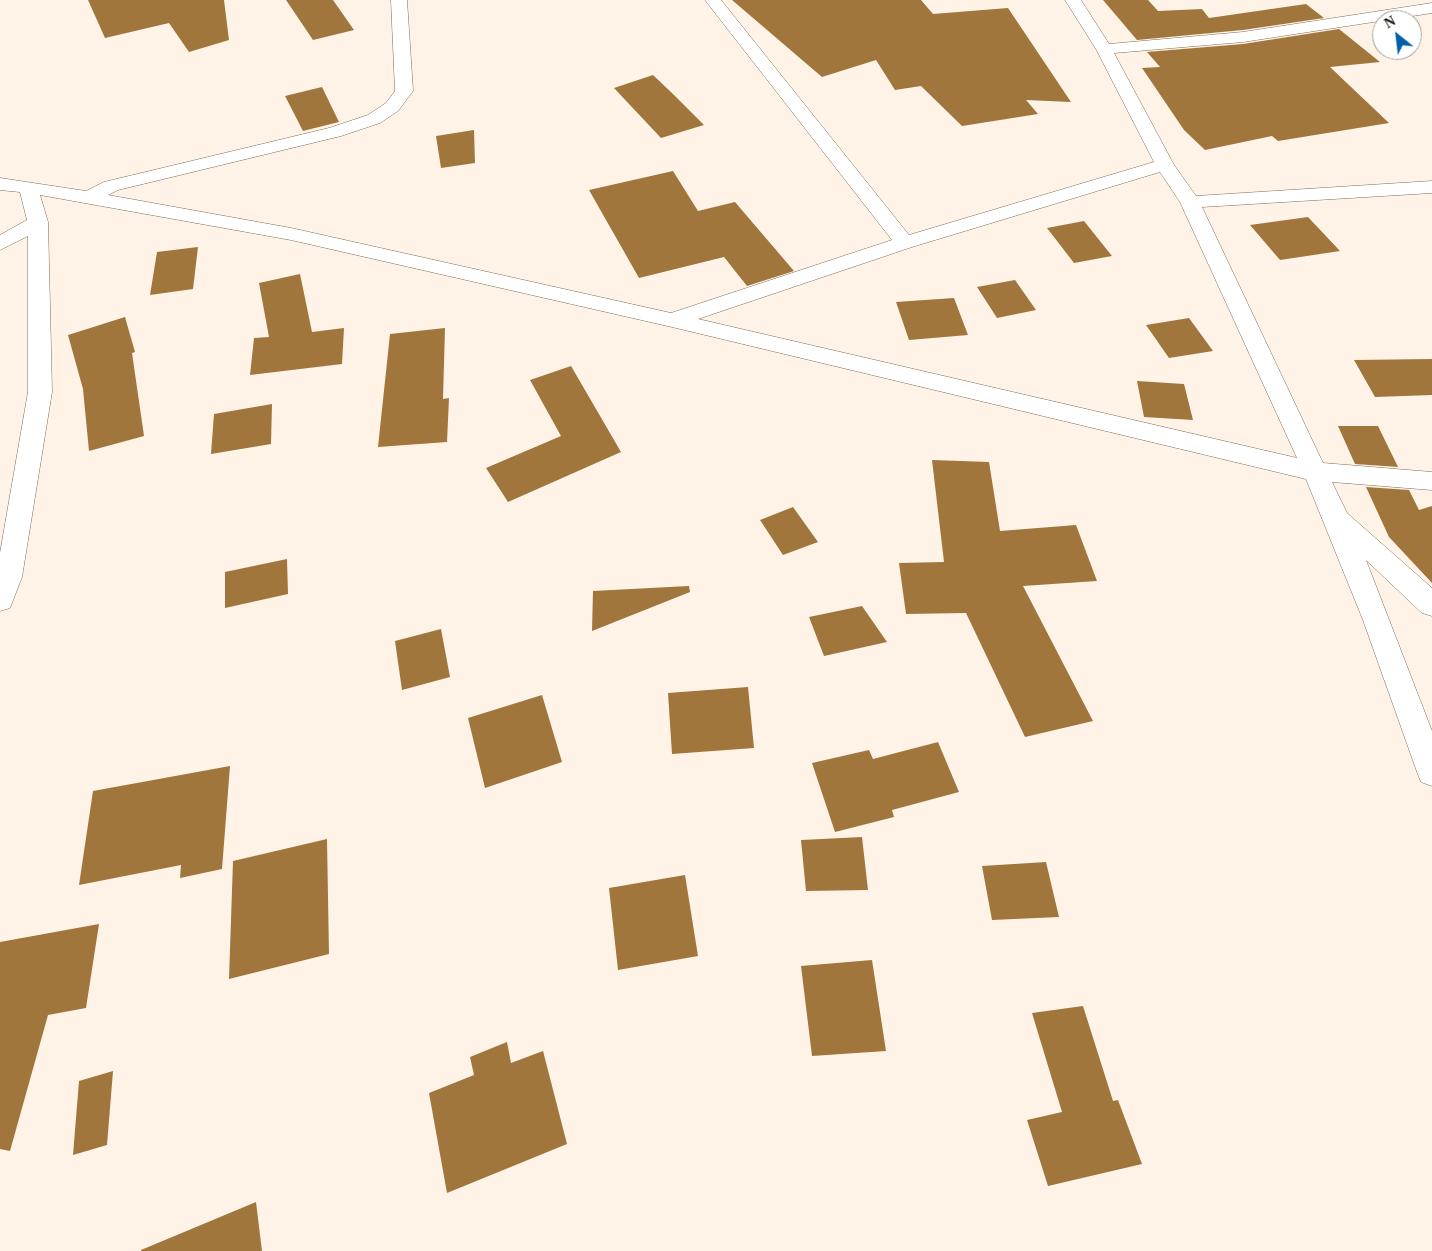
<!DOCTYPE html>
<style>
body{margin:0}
#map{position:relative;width:1432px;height:1251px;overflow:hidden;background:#fef3e6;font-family:Georgia,serif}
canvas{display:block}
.north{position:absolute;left:1372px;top:10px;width:50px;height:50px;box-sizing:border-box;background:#fff;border:1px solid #a19f9b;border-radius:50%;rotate:331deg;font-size:14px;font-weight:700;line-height:20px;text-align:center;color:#140e06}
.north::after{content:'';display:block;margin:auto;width:18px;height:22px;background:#035fac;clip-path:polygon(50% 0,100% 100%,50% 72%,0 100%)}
</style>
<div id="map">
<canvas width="1432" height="1251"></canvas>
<div class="north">N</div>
</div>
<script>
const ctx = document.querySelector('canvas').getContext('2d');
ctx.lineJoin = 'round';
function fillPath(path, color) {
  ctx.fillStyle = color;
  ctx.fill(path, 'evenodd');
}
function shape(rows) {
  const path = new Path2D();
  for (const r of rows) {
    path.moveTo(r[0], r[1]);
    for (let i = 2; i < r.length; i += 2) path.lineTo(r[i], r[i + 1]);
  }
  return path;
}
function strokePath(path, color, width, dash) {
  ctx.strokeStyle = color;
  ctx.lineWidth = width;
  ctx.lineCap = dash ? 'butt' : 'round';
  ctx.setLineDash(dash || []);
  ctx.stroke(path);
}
const building = shape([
 [88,0,224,0,229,40,189,52,169,23,105,38],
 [286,0,333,0,354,30,313,40],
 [732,0,921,0,933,14,1008,8,1071,102,1026,100,1038,114,962,126,921,86,895,90,876,60,822,77],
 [1103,0,1148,0,1158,11,1202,9,1209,18,1306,4,1324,18,1243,30,1137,40],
 [1339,29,1380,62,1330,67,1389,123,1278,141,1272,136,1205,150,1184,130,1142,68,1160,67,1147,52,1243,44],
 [653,75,673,94,704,125,661,138,614,88],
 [322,87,339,122,303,131,285,96],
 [474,130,475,163,441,168,436,136],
 [673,171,698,211,735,202,794,271,747,286,724,257,639,278,589,190],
 [1308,217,1340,251,1280,260,1250,225],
 [1084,221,1112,256,1074,263,1047,228],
 [198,247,193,289,150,295,157,252],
 [300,274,312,332,344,328,342,364,250,375,254,338,269,337,259,283],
 [1015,280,1036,310,997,318,977,287],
 [954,298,968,335,909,340,896,302],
 [125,317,135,352,132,353,144,436,89,451,83,389,68,335],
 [1189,318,1213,351,1169,358,1146,325],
 [445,328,443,399,449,398,447,442,378,447,390,334],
 [1432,359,1432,395,1375,397,1354,360],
 [571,366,621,452,508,502,486,468,561,436,530,380],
 [1137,381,1184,384,1193,420,1144,417],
 [272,404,271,444,211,454,214,414],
 [1338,426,1378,426,1398,467,1355,464],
 [932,460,989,462,1000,531,1076,525,1097,581,1023,586,1093,721,1025,737,966,613,906,614,899,563,944,562],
 [1366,487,1409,490,1419,510,1432,506,1432,583,1389,537],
 [793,507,818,542,783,555,760,520],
 [287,559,288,594,225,608,225,572],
 [689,586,690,592,592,631,593,591],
 [862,606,887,642,824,656,809,617],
 [441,629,450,677,402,690,395,641],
 [748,687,754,748,672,754,668,693],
 [542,695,562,762,485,788,468,718],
 [938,742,959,792,892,810,894,817,835,832,812,763,869,750,873,759],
 [230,766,222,869,180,878,181,865,79,885,93,791],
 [862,837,868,890,806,891,801,840],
 [327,839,329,954,229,979,233,861],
 [1046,862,1059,917,992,920,982,866],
 [685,875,698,956,618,970,609,888],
 [99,924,86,1008,48,1015,10,1151,0,1149,0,942],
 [872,960,886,1051,812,1056,801,966],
 [1083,1006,1113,1101,1118,1100,1142,1164,1048,1186,1027,1120,1062,1112,1032,1013],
 [507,1042,511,1063,543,1051,567,1144,447,1193,429,1093,474,1075,470,1057],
 [113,1071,107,1145,73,1155,79,1081],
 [256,1202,262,1251,141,1251,141,1250]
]);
const minor = shape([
 [391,0,407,0,413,91,398,111,380,123,341,136,118,190,108,195,291,228,671,313,892,240,705,0,721,0,909,235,1154,162,1096,49,1065,0,1081,0,1109,44,1243,32,1432,3,1432,13,1243,42,1114,53,1174,165,1196,196,1432,181,1432,193,1202,207,1323,463,1432,472,1432,490,1332,482,1347,513,1432,588,1432,616,1422,613,1366,560,1432,731,1432,786,1421,782,1417,772,1363,620,1306,479,672,327,291,240,40,195,48,222,52,392,22,577,10,608,0,611,0,553,28,392,28,236,0,250,0,235,27,220,20,192,0,190,0,178,86,191,104,182,329,128,368,115,386,103,395,91,391,0],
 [1160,172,1180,202,1297,458,698,319,912,247,1160,172]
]);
fillPath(building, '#a0763d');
strokePath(minor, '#7d6c59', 1);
fillPath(minor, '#fff');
</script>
